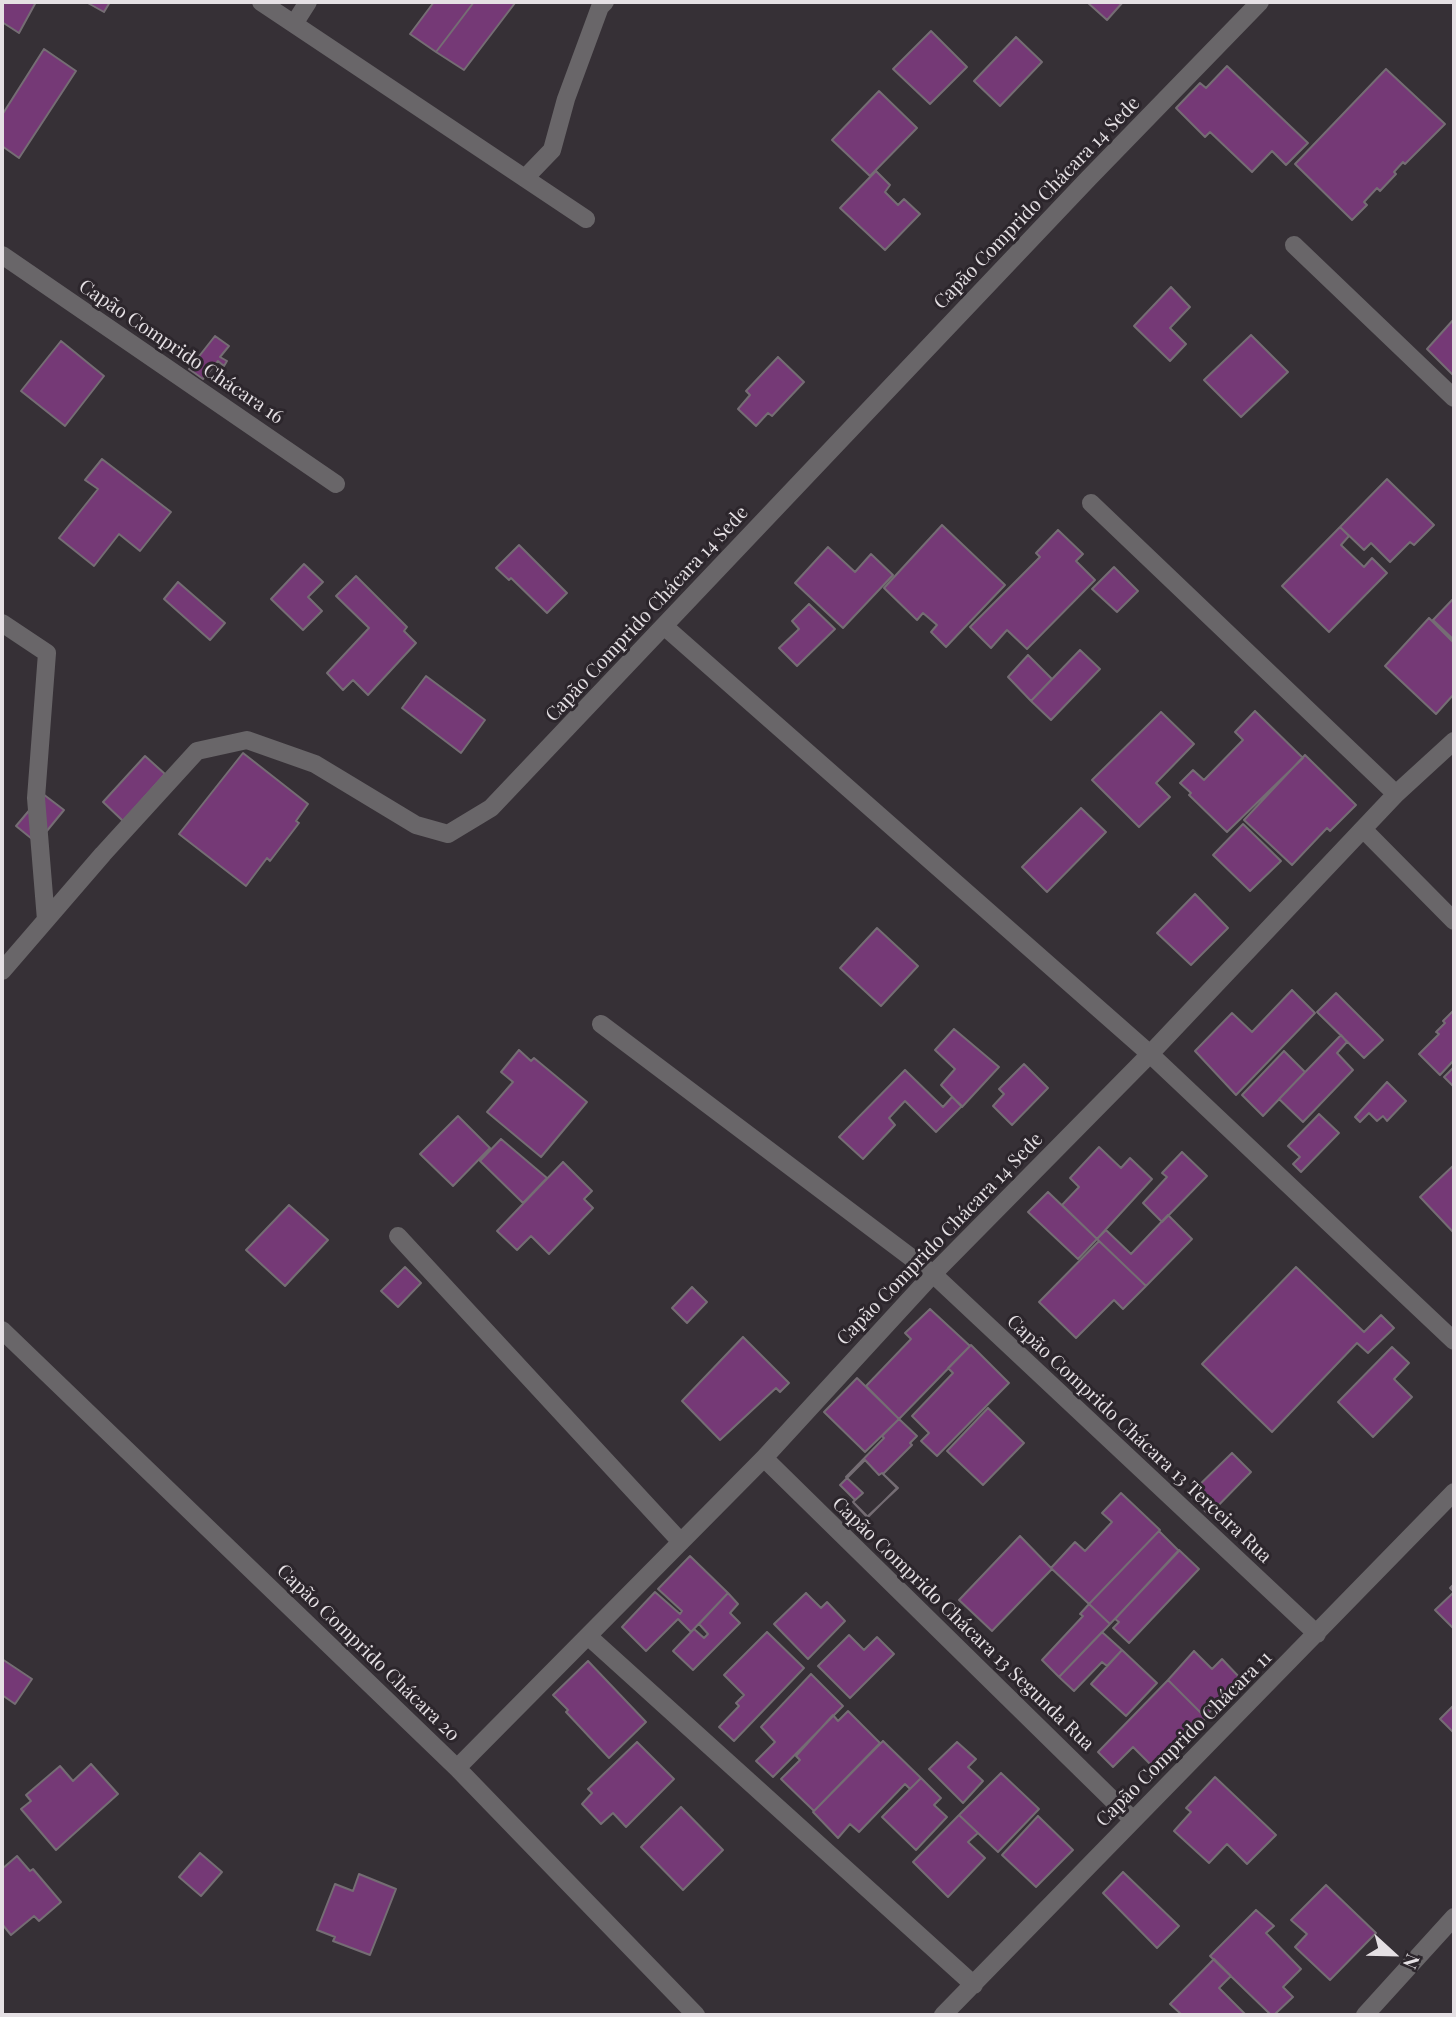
<!DOCTYPE html>
<meta charset="utf-8">
<style>
body{margin:0}
#map{position:relative;width:1456px;height:2017px;overflow:hidden;background:#363036;font-family:"Playfair Display",serif}
canvas{display:block}
.frame{position:absolute;inset:0;border:4px solid #e5e0e4;pointer-events:none}
.north{position:absolute;left:1358px;top:1919px;width:70px;height:70px;-webkit-text-stroke:5px #2c262c;paint-order:stroke;rotate:112deg;font-size:19px;font-weight:700;line-height:28px;text-align:center;color:#e5e0e4}
.north::after{content:'';display:block;margin:auto;width:24px;height:32px;background:#e5e0e4;clip-path:polygon(50% 0,100% 100%,50% 72%,0 100%)}
</style>
<div id="map">
<canvas width="1456" height="2017"></canvas>
<div class="frame"></div>
<div class="north">N</div>
</div>
<script>
const ctx = document.querySelector('canvas').getContext('2d');
ctx.lineJoin = 'round';
function fillPath(path, color) {
  ctx.fillStyle = color;
  ctx.fill(path, 'evenodd');
}
function shape(rows) {
  const path = new Path2D();
  for (const r of rows) {
    path.moveTo(r[0], r[1]);
    for (let i = 2; i < r.length; i += 2) path.lineTo(r[i], r[i + 1]);
  }
  return path;
}
function strokePath(path, color, width, dash) {
  ctx.strokeStyle = color;
  ctx.lineWidth = width;
  ctx.lineCap = dash ? 'butt' : 'round';
  ctx.setLineDash(dash || []);
  ctx.stroke(path);
}
function write(font, color, halo, rows, align = 'center') {
  ctx.font = font + ' "Playfair Display",serif';
  ctx.lineWidth = 6;
  ctx.setLineDash([]);
  ctx.textBaseline = 'middle';
  ctx.strokeStyle = halo;
  ctx.fillStyle = color;
  for (const [text, x, y, turn = 0] of rows) {
    ctx.save();
    ctx.translate(x, y);
    ctx.rotate((+turn || 0) * Math.PI / 180);
    ctx.textAlign = isNaN(turn) ? turn : align;
    if (halo) ctx.strokeText(text, 0, 0);
    ctx.fillText(text, 0, 0);
    ctx.restore();
  }
}
const building = shape([
 [2,2,36,2,19,33,2,22,2,2],
 [86,2,110,2,104,12,86,2],
 [434,2,474,2,436,52,410,34,434,2],
 [474,2,515,3,464,70,436,52,474,2],
 [1087,2,1123,2,1107,20,1087,2],
 [931,31,967,67,930,104,893,69,931,31],
 [1016,37,1042,62,1000,106,974,81,1016,37],
 [44,49,76,71,19,158,2,146,2,115,44,49],
 [1227,66,1308,143,1286,165,1272,151,1252,172,1210,132,1205,137,1176,108,1200,83,1206,88,1227,66],
 [1386,69,1445,124,1405,164,1403,162,1394,172,1396,174,1380,191,1377,188,1364,202,1367,205,1352,220,1295,164,1386,69],
 [879,91,917,128,870,176,832,140,879,91],
 [876,171,890,185,885,192,898,205,904,199,920,214,885,250,840,208,876,171],
 [1171,287,1190,307,1170,328,1186,344,1170,361,1134,326,1171,287],
 [1454,319,1454,376,1427,349,1454,319],
 [1251,335,1288,372,1241,417,1204,380,1251,335],
 [215,336,229,346,220,357,227,361,224,366,218,361,203,379,189,369,215,336],
 [61,341,104,376,65,426,21,391,61,341],
 [778,357,804,382,772,416,768,413,756,426,738,409,750,395,746,391,778,357],
 [102,459,171,512,140,551,119,534,94,566,59,538,98,489,85,480,102,459],
 [1387,479,1434,525,1414,545,1410,542,1390,562,1371,543,1364,550,1340,527,1387,479],
 [942,525,1005,585,946,647,931,632,937,625,923,613,917,620,884,588,942,525],
 [1340,527,1349,536,1341,545,1364,567,1372,558,1387,573,1329,632,1282,586,1340,527],
 [1058,530,1083,554,1076,561,1095,580,1027,649,1007,630,991,648,970,627,1040,557,1036,553,1058,530],
 [519,545,567,593,547,613,511,578,509,580,496,568,519,545],
 [828,547,855,572,871,554,893,575,843,628,795,583,828,547],
 [304,564,323,582,308,597,322,611,303,630,271,599,304,564],
 [1114,567,1138,591,1117,612,1092,589,1114,567],
 [356,576,407,627,404,631,416,643,368,695,353,680,343,690,327,673,369,628,336,596,356,576],
 [178,582,225,623,210,640,164,599,178,582],
 [1453,599,1454,601,1454,640,1433,620,1453,599],
 [809,604,835,629,797,666,779,648,799,629,792,621,809,604],
 [1429,618,1454,643,1454,694,1436,714,1385,666,1429,618],
 [1080,650,1100,669,1051,720,1031,701,1080,650],
 [1028,655,1052,679,1031,701,1008,677,1028,655],
 [426,676,485,720,461,753,402,708,426,676],
 [1255,711,1303,758,1227,832,1189,795,1191,793,1180,783,1193,770,1204,780,1243,740,1235,732,1255,711],
 [1161,712,1194,744,1156,783,1170,797,1139,827,1092,780,1161,712],
 [243,753,308,804,296,821,299,823,270,861,267,858,246,886,179,834,243,753],
 [1305,755,1356,805,1330,831,1327,828,1292,865,1244,820,1305,755],
 [145,756,165,774,123,821,103,802,145,756],
 [43,794,64,810,37,843,16,826,43,794],
 [1081,808,1106,832,1047,892,1022,867,1081,808],
 [1243,824,1281,861,1250,891,1213,855,1243,824],
 [1195,894,1228,928,1191,965,1157,933,1195,894],
 [877,928,918,966,881,1006,840,968,877,928],
 [1292,990,1315,1013,1236,1095,1195,1051,1232,1013,1252,1032,1292,990],
 [1336,993,1383,1040,1364,1058,1317,1012,1336,993],
 [1454,1010,1454,1060,1440,1075,1419,1054,1439,1034,1436,1032,1445,1023,1443,1021,1454,1010],
 [954,1029,999,1067,962,1107,941,1085,955,1069,935,1050,954,1029],
 [1341,1035,1347,1042,1337,1053,1353,1070,1303,1122,1279,1099,1341,1035],
 [519,1050,531,1061,534,1058,587,1102,541,1157,487,1112,513,1082,501,1072,519,1050],
 [1284,1051,1305,1072,1263,1116,1242,1095,1284,1051],
 [1024,1064,1048,1088,1012,1125,993,1106,1004,1094,999,1089,1024,1064],
 [1454,1067,1454,1087,1444,1077,1454,1067],
 [905,1070,943,1107,952,1097,962,1106,936,1132,905,1101,889,1118,895,1125,863,1159,839,1137,905,1070],
 [1387,1082,1406,1101,1387,1121,1383,1116,1377,1121,1369,1113,1360,1122,1355,1117,1387,1082],
 [1319,1114,1339,1133,1301,1172,1293,1164,1300,1157,1288,1146,1319,1114],
 [458,1116,490,1148,453,1186,420,1154,458,1116],
 [501,1139,547,1178,523,1203,480,1161,501,1139],
 [1099,1147,1121,1168,1130,1158,1152,1179,1097,1239,1062,1205,1079,1187,1070,1178,1099,1147],
 [1182,1152,1207,1176,1162,1222,1143,1203,1167,1177,1162,1173,1182,1152],
 [563,1162,592,1191,584,1199,593,1208,549,1254,531,1236,517,1250,497,1231,563,1162],
 [1454,1165,1454,1233,1420,1197,1454,1165],
 [1048,1192,1097,1239,1078,1259,1028,1212,1048,1192],
 [289,1205,328,1240,285,1286,246,1250,289,1205],
 [1168,1215,1192,1239,1146,1286,1097,1239,1106,1230,1131,1254,1168,1215],
 [1099,1241,1146,1286,1123,1309,1114,1300,1076,1338,1039,1302,1099,1241],
 [405,1267,421,1283,398,1307,381,1291,405,1267],
 [1296,1267,1364,1332,1381,1315,1394,1328,1368,1353,1357,1343,1272,1432,1202,1364,1296,1267],
 [692,1287,707,1302,687,1323,672,1308,692,1287],
 [930,1309,970,1346,899,1419,866,1386,911,1339,905,1333,930,1309],
 [743,1337,789,1383,780,1392,776,1388,720,1440,682,1401,743,1337],
 [971,1345,1009,1383,937,1456,921,1441,929,1433,912,1416,953,1373,948,1368,971,1345],
 [1392,1347,1409,1363,1394,1379,1412,1397,1373,1437,1338,1402,1392,1347],
 [857,1378,899,1419,865,1452,824,1412,857,1378],
 [988,1408,1024,1443,983,1485,947,1451,988,1408],
 [899,1419,917,1436,910,1443,912,1445,883,1474,897,1488,868,1517,853,1502,863,1493,846,1477,884,1438,882,1436,899,1419],
 [1232,1453,1251,1472,1209,1515,1189,1495,1232,1453],
 [865,1460,879,1475,882,1473,898,1488,867,1517,853,1502,855,1500,840,1485,865,1460],
 [1121,1493,1160,1530,1089,1604,1051,1568,1075,1542,1085,1551,1112,1522,1102,1513,1121,1493],
 [1159,1531,1179,1551,1110,1624,1089,1604,1159,1531],
 [1020,1536,1052,1569,992,1631,959,1600,1020,1536],
 [1179,1550,1199,1569,1129,1643,1113,1628,1119,1622,1115,1619,1179,1550],
 [690,1556,728,1593,691,1632,678,1619,646,1651,622,1627,655,1592,680,1614,682,1611,658,1589,690,1556],
 [1454,1584,1454,1629,1435,1610,1454,1592,1450,1588,1454,1584],
 [728,1593,738,1604,730,1613,740,1623,693,1670,673,1651,694,1629,704,1638,708,1634,699,1624,728,1593],
 [806,1593,821,1608,827,1602,845,1621,808,1659,774,1624,806,1593],
 [1089,1604,1110,1624,1059,1677,1042,1660,1083,1616,1080,1614,1089,1604],
 [767,1632,804,1668,734,1741,719,1727,739,1706,736,1703,744,1695,724,1675,767,1632],
 [1102,1632,1122,1650,1107,1666,1102,1662,1074,1691,1059,1677,1102,1632],
 [849,1635,864,1650,877,1637,894,1654,850,1698,818,1666,849,1635],
 [1122,1650,1157,1683,1126,1716,1091,1684,1122,1650],
 [1194,1651,1212,1669,1222,1659,1241,1679,1205,1717,1168,1680,1194,1651],
 [2,1659,32,1679,15,1704,2,1695,2,1659],
 [588,1661,646,1722,609,1758,566,1712,568,1710,553,1695,588,1661],
 [811,1674,843,1706,773,1777,756,1761,775,1742,761,1727,811,1674],
 [1168,1680,1206,1718,1172,1754,1171,1752,1155,1769,1133,1747,1113,1767,1098,1752,1168,1680],
 [1454,1705,1454,1733,1440,1719,1454,1705],
 [848,1711,880,1743,814,1811,781,1779,800,1760,796,1756,833,1715,838,1721,848,1711],
 [883,1741,921,1778,910,1789,905,1784,859,1832,850,1824,838,1838,813,1812,883,1741],
 [637,1742,674,1779,626,1827,613,1813,601,1824,582,1804,592,1793,588,1789,637,1742],
 [957,1742,976,1759,968,1767,983,1781,963,1803,929,1769,957,1742],
 [91,1764,118,1794,56,1850,21,1809,31,1801,26,1795,60,1766,73,1781,91,1764],
 [1001,1773,1039,1809,998,1852,959,1815,1001,1773],
 [1215,1777,1276,1835,1247,1864,1227,1844,1209,1863,1174,1831,1191,1812,1186,1808,1215,1777],
 [921,1778,941,1798,934,1805,947,1817,916,1850,882,1817,921,1778],
 [681,1807,723,1850,683,1890,641,1847,681,1807],
 [959,1815,978,1833,968,1842,985,1858,948,1897,913,1862,959,1815],
 [1038,1816,1073,1850,1036,1887,1002,1855,1038,1816],
 [200,1853,222,1872,201,1896,179,1877,200,1853],
 [17,1856,30,1871,33,1869,61,1902,39,1921,34,1916,11,1935,2,1924,2,1869,17,1856],
 [1123,1872,1179,1926,1157,1948,1103,1893,1123,1872],
 [359,1874,396,1889,370,1955,333,1941,335,1937,317,1930,335,1884,353,1891,359,1874],
 [1326,1885,1376,1933,1330,1980,1295,1947,1307,1934,1291,1920,1326,1885],
 [1256,1910,1274,1926,1266,1933,1301,1969,1283,1987,1293,1997,1274,2015,1271,2015,1210,1956,1256,1910],
 [1214,1959,1231,1976,1219,1988,1246,2015,1182,2015,1170,2004,1214,1959]
]);
const minor = shape([
 [261,2,586,219],
 [294,24,308,2],
 [525,178,552,150,566,99,600,7,605,2],
 [1294,245,1454,398],
 [2,255,336,484],
 [1091,503,1396,794],
 [2,623,47,653,36,798,46,920],
 [664,626,1150,1054,1454,1341],
 [1363,829,1454,921],
 [2,971,103,854,197,751,247,740,315,764,416,825,448,834,491,808,1088,179,1260,2],
 [601,1024,933,1274,1317,1634],
 [398,1236,681,1542],
 [2,1330,457,1768,696,2015],
 [764,1458,1133,1820],
 [588,1636,974,1985],
 [457,1768,764,1458,933,1274,1150,1054,1396,794,1454,741],
 [943,2015,1454,1492],
 [1365,2015,1454,1917]
]);
const streetNames = [
 ["Capão Comprido Chácara 14 Sede",1037,203,-46],
 ["Capão Comprido Chácara 16",181,352,34],
 ["Capão Comprido Chácara 14 Sede",647,614,-47],
 ["Capão Comprido Chácara 14 Sede",940,1239,-46],
 ["Capão Comprido Chácara 13 Terceira Rua",1139,1439,43],
 ["Capão Comprido Chácara 13 Segunda Rua",963,1624,44],
 ["Capão Comprido Chácara 20",368,1653,44],
 ["Capão Comprido Chácara 11",1184,1739,-45]
];
fillPath(building, '#753976');
strokePath(building, '#756d74', 2);
strokePath(minor, '#696669', 18);
write('19px', '#e5e0e4', '#2c262c', streetNames);
</script>
